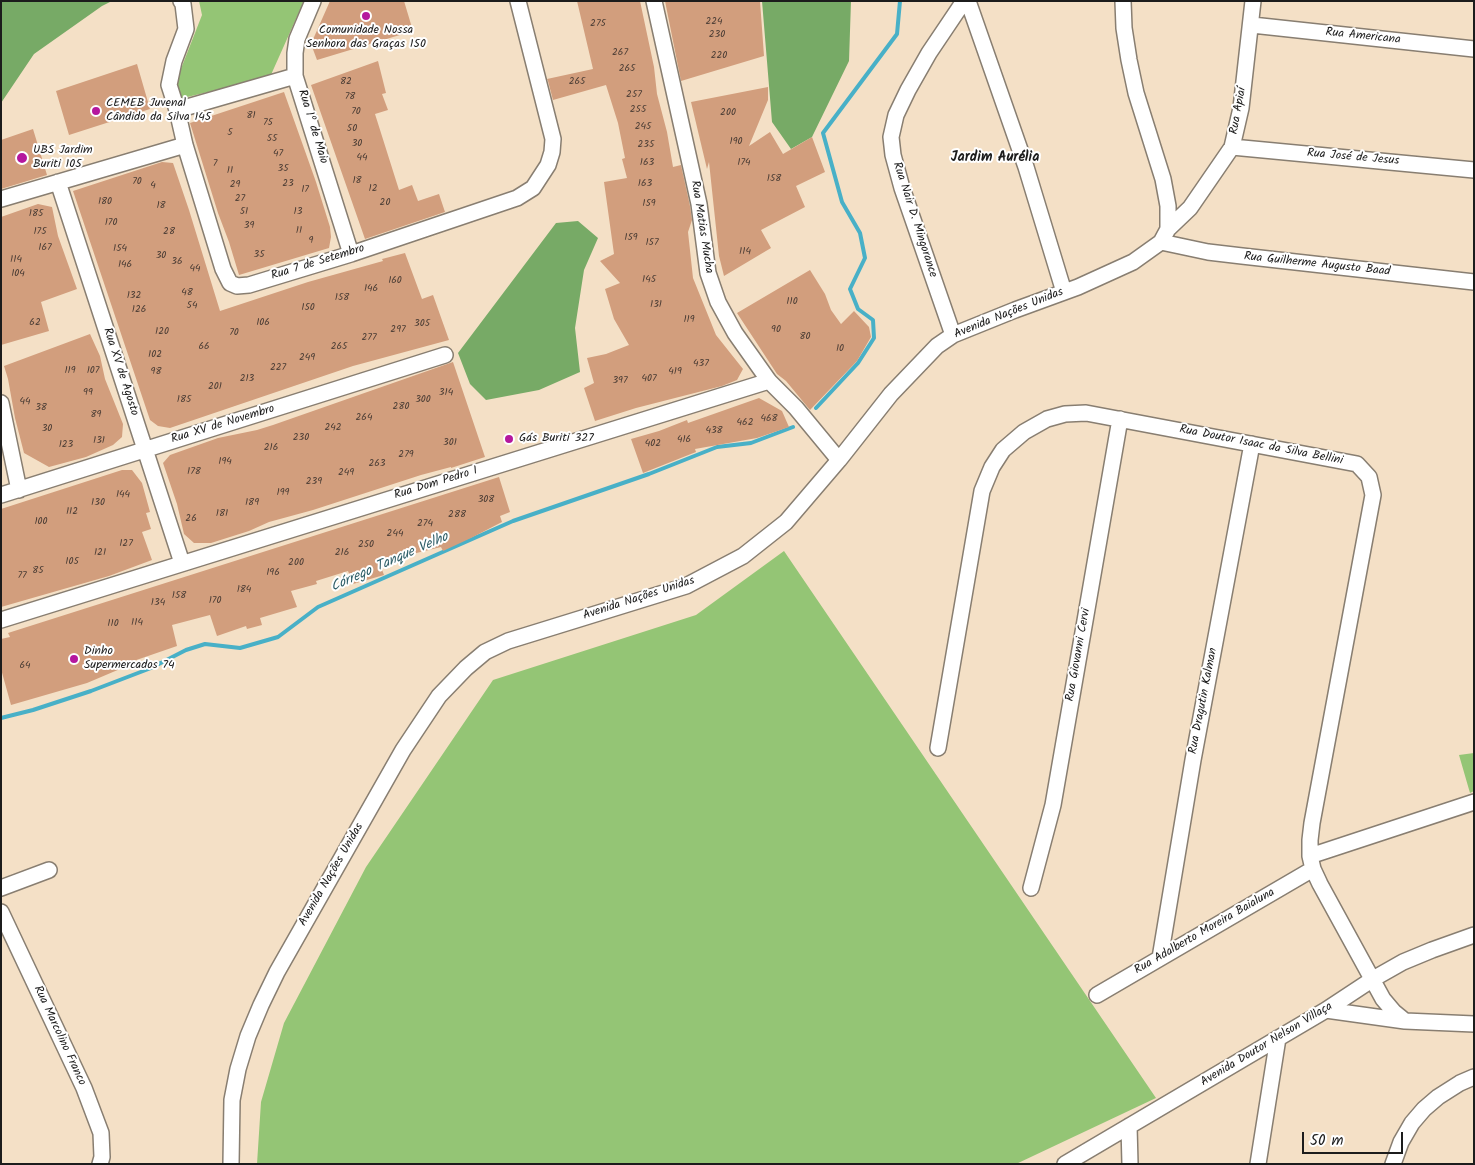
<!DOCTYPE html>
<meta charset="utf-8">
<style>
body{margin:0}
#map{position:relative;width:1475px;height:1165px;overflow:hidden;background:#f4e0c6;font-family:Kalam,sans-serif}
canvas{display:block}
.frame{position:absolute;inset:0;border:2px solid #1c1c1c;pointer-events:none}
.scale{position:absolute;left:1302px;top:1132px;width:101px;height:22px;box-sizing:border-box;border:2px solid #1c1c1c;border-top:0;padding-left:6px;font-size:15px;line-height:18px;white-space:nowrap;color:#1c1c1c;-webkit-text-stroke:4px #fff;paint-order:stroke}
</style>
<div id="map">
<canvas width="1475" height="1165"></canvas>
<div class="frame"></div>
<div class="scale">50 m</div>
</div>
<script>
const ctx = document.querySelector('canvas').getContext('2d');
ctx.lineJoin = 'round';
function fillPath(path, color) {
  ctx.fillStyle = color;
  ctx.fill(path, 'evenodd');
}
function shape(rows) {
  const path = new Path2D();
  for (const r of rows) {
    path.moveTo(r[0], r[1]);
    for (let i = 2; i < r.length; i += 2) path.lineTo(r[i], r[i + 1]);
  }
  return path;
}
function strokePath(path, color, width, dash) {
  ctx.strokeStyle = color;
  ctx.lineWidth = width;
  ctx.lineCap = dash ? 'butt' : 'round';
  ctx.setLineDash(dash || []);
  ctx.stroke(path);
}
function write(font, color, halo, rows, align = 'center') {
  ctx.font = font + ' Kalam,sans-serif';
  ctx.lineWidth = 4;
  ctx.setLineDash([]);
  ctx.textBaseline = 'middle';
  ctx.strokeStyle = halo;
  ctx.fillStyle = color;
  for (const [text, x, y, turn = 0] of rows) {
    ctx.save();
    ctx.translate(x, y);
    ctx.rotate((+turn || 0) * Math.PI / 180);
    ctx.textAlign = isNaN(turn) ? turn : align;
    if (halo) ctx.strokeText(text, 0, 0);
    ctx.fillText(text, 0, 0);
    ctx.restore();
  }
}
const green = shape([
 [199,1,304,1,270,77,179,99,175,84,202,15],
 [784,551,1156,1098,1016,1164,257,1164,261,1102,284,1023,366,867,493,680,696,615],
 [1474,753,1474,791,1470,793,1459,755]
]);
const forest = shape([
 [1,1,112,1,102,6,34,54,1,103],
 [762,1,851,1,849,61,812,137,791,149,772,122],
 [578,221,598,238,584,270,575,328,580,372,539,390,486,400,470,384,458,353,556,223]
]);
const stream = shape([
 [816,408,858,363,874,338,873,320,858,309,850,289,865,258,860,233,842,202,823,133,897,34,900,1],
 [1,718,33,710,91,691,151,668,186,650,205,644,240,648,278,637,318,607,513,521,649,474,717,447,751,443,793,427]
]);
const building = shape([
 [330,1,404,1,413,31,317,60,311,44],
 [577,1,640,1,654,67,657,94,667,132,673,167,681,165,690,206,692,220,688,232,693,278,716,335,743,369,737,380,722,386,636,408,595,421,584,388,594,383,587,358,606,354,629,345,614,319,605,289,620,283,600,261,614,254,604,182,627,178,622,159,625,158,618,123,606,85,553,100,548,81,547,79,593,69],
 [665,1,760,1,764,56,681,81],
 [378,61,386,93,382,94,388,110,375,114,399,190,412,185,418,201,439,194,445,212,365,239,311,85],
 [137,64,150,109,69,135,56,91],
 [768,87,768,100,749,146,770,132,783,154,812,137,825,172,796,186,805,207,761,230,771,248,724,276,719,256,709,162,707,169,691,102],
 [284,92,316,182,330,227,331,237,329,248,239,275,229,242,218,213,190,123],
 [33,129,47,175,1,189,1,140],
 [162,162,173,163,189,210,220,311,308,282,383,261,382,259,405,253,422,299,433,295,449,340,353,366,170,428,158,426,150,420,73,191],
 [38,204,52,207,58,236,77,289,41,302,49,331,1,345,1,217],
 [810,270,825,294,831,310,841,324,854,311,869,327,871,337,857,361,810,410,786,381,777,374,737,313],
 [90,334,100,356,105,379,123,424,122,437,113,445,86,457,49,467,24,453,15,418,8,379,4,366],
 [453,362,485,457,451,468,451,467,421,475,313,510,269,522,249,531,211,543,194,543,184,534,177,504,163,463,170,455,218,438,257,430,273,425],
 [759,398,782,411,789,427,757,438,695,449,696,452,643,473,631,439,659,431,687,420,688,423],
 [122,470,132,470,142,483,150,512,146,513,151,529,142,532,152,560,109,576,1,607,1,509],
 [499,477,510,512,500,516,502,522,471,538,443,551,441,547,396,558,397,562,381,567,384,575,353,584,348,571,316,581,317,584,291,591,297,607,260,618,262,625,247,629,246,626,217,636,210,615,172,625,177,646,119,666,120,669,87,683,11,705,1,669,1,639,10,637,8,633]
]);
const minor = shape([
 [313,1,297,39,295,53,295,76,351,254],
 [654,1,699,204,708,273,718,302,735,333,769,381,796,408,839,460],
 [968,1,1026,167,1064,292],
 [1252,25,1474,49],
 [295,76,177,110,185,145,223,269,230,283,237,286,249,285,351,254,517,198,533,188,548,165,552,152,553,139,518,1],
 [177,110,169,85,174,61,186,29,183,4,181,1],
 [1232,147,1474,170],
 [58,182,182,563],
 [1,199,185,145],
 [1168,229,1190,208,1232,147,1241,108,1253,1],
 [1161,242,1208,252,1242,256,1474,282],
 [953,335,902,188,893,155,891,137,896,115,908,90,929,53,964,1],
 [1,403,19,490],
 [1,495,445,355],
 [1,620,769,381],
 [938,748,982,491,992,467,1003,450,1024,432,1047,419,1065,414,1086,413,1357,464,1369,477,1373,495,1312,823,1310,840,1310,856,1313,869,1320,884,1383,999,1394,1012,1405,1021],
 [1310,856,1474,802],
 [1,888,49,870],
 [1031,888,1053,805,1120,419],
 [1,912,84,1088,101,1133,102,1157,100,1164],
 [1160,958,1193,760,1252,444],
 [1097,995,1313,869],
 [1326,1010,1405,1021,1474,1024],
 [1129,1126,1130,1164],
 [231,1164,232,1100,238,1069,248,1036,261,1005,277,972,403,750,439,696,466,668,485,652,508,641,686,586,743,556,786,522,839,460,891,394,937,346,953,335,1015,310,1078,287,1133,262,1161,242,1168,229,1168,206,1163,179,1136,93,1129,60,1124,28,1123,1],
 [1065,1164,1326,1010,1373,979,1403,962,1432,950,1474,935],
 [1258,1164,1278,1038],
 [1393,1164,1401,1142,1412,1123,1424,1109,1438,1097,1460,1083,1474,1077]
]);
const markers = [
 [366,16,5,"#b5179e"],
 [96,111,5,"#b5179e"],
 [22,158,6,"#b5179e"],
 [509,439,5,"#b5179e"],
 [74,659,5,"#b5179e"]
];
const numberNames = [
 ["224",714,22],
 ["275",598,24],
 ["230",717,35],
 ["267",620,53],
 ["220",719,56],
 ["265",627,69],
 ["82",346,82],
 ["265",577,82],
 ["257",634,95],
 ["78",350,97],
 ["255",638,110],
 ["70",356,112],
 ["200",728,113],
 ["81",251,116],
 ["75",268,123],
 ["245",643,127],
 ["50",352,129],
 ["5",230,133],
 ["55",272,139],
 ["190",736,142],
 ["30",357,144],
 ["235",646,145],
 ["47",278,154],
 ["44",362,158],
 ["163",647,163],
 ["174",744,163],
 ["7",215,164],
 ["35",283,169],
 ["11",230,171],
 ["158",774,179],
 ["18",357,181],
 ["70",137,182],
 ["23",288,184],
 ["163",645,184],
 ["29",235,185],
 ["4",153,186],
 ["12",373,189],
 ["17",305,190],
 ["27",240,199],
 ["180",105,202],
 ["20",385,203],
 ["159",649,204],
 ["18",161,206],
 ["51",244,212],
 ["13",298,212],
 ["185",36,214],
 ["170",111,223],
 ["39",249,226],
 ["11",299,231],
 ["175",40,232],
 ["28",169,232],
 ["159",631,238],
 ["9",311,241],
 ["157",652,243],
 ["167",45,248],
 ["154",120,249],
 ["114",745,252],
 ["35",259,255],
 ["30",161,256],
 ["114",16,260],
 ["36",177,262],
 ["146",125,265],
 ["44",195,269],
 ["104",18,274],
 ["145",649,280],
 ["160",395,281],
 ["146",371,289],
 ["48",187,293],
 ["132",134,296],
 ["158",342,298],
 ["110",792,302],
 ["131",656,305],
 ["54",192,306],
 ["150",308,308],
 ["126",139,310],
 ["119",689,320],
 ["62",35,323],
 ["106",263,323],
 ["305",422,324],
 ["297",398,330],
 ["90",776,330],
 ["120",162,332],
 ["70",234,333],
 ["80",805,337],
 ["277",369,338],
 ["66",204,347],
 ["265",339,347],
 ["10",840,349],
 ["102",155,355],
 ["249",307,358],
 ["437",701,364],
 ["227",278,368],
 ["119",70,371],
 ["107",93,371],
 ["98",156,372],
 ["419",675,372],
 ["213",247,379],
 ["407",649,379],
 ["397",620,381],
 ["201",215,387],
 ["99",88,393],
 ["314",446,393],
 ["185",184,400],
 ["300",423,400],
 ["44",25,402],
 ["280",401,407],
 ["38",41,408],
 ["89",96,415],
 ["264",364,418],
 ["468",769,419],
 ["462",745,423],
 ["242",333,428],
 ["30",47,429],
 ["438",714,431],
 ["230",301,438],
 ["416",684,440],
 ["131",99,441],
 ["301",450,443],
 ["402",653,444],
 ["123",66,445],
 ["216",271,448],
 ["279",406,455],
 ["194",225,462],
 ["263",377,464],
 ["178",194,472],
 ["249",346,473],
 ["239",314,482],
 ["199",283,493],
 ["144",123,495],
 ["308",486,500],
 ["130",98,503],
 ["189",252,503],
 ["112",72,512],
 ["181",222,514],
 ["288",457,515],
 ["26",191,519],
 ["100",41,522],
 ["274",425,524],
 ["244",395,534],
 ["127",126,544],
 ["250",366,545],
 ["121",100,553],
 ["216",342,553],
 ["105",72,562],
 ["200",296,563],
 ["85",38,571],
 ["196",273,573],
 ["77",22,576],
 ["184",244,590],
 ["158",179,596],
 ["170",215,601],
 ["134",158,603],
 ["114",137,623],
 ["110",113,624],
 ["64",25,666]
];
const poiNames = [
 ["Comunidade Nossa",366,31,"center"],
 ["Senhora das Graças 150",366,45,"center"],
 ["CEMEB Juvenal",106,104],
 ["Cândido da Silva 145",106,118],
 ["UBS Jardim",33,151],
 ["Buriti 105",33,165],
 ["Gás Buriti 327",519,439],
 ["Dinho",84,652],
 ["Supermercados 74",84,666]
];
const streetNames = [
 ["Rua Americana",1363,37,6],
 ["Rua Apiaí",1239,111,-80],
 ["Rua 1º de Maio",312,127,73],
 ["Rua José de Jesus",1353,158,5],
 ["Rua Nair D. Mingorance",914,220,72],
 ["Rua Matias Mucha",701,227,81],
 ["Rua 7 de Setembro",318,263,-17],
 ["Rua Guilherme Augusto Baad",1317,265,6],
 ["Avenida Nações Unidas",1009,314,-22],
 ["Rua XV de Agosto",120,372,72],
 ["Rua XV de Novembro",223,425,-17],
 ["Rua Doutor Isaac da Silva Bellini",1261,446,11],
 ["Rua Dom Pedro I",436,484,-17],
 ["Avenida Nações Unidas",639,599,-18],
 ["Rua Giovanni Cervi",1079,655,-80],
 ["Rua Dragutin Kalman",1204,701,-79],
 ["Avenida Nações Unidas",332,875,-60],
 ["Rua Adalberto Moreira Baialuna",1205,932,-30],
 ["Rua Marcolino Franco",59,1036,65],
 ["Avenida Doutor Nelson Villaça",1267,1045,-31]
];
const neighbourhoodNames = [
 ["Jardim Aurélia",995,159]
];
const waterNames = [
 ["Córrego Tanque Velho",390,563,-24]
];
fillPath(green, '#94c575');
fillPath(forest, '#7a6');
strokePath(stream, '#48b0c7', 4);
fillPath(building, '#d29e7d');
strokePath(minor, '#887e71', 18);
strokePath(minor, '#fff', 15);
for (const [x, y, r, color] of markers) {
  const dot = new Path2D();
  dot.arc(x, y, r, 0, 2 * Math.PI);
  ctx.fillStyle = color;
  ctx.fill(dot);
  strokePath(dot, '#fff', 2);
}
write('10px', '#4a3c34', null, numberNames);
write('12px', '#1c1c1c', '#fff', poiNames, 'left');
write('12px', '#1c1c1c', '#fff', streetNames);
write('bold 14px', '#1c1c1c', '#fff', neighbourhoodNames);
write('italic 14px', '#305f69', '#fff', waterNames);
</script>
